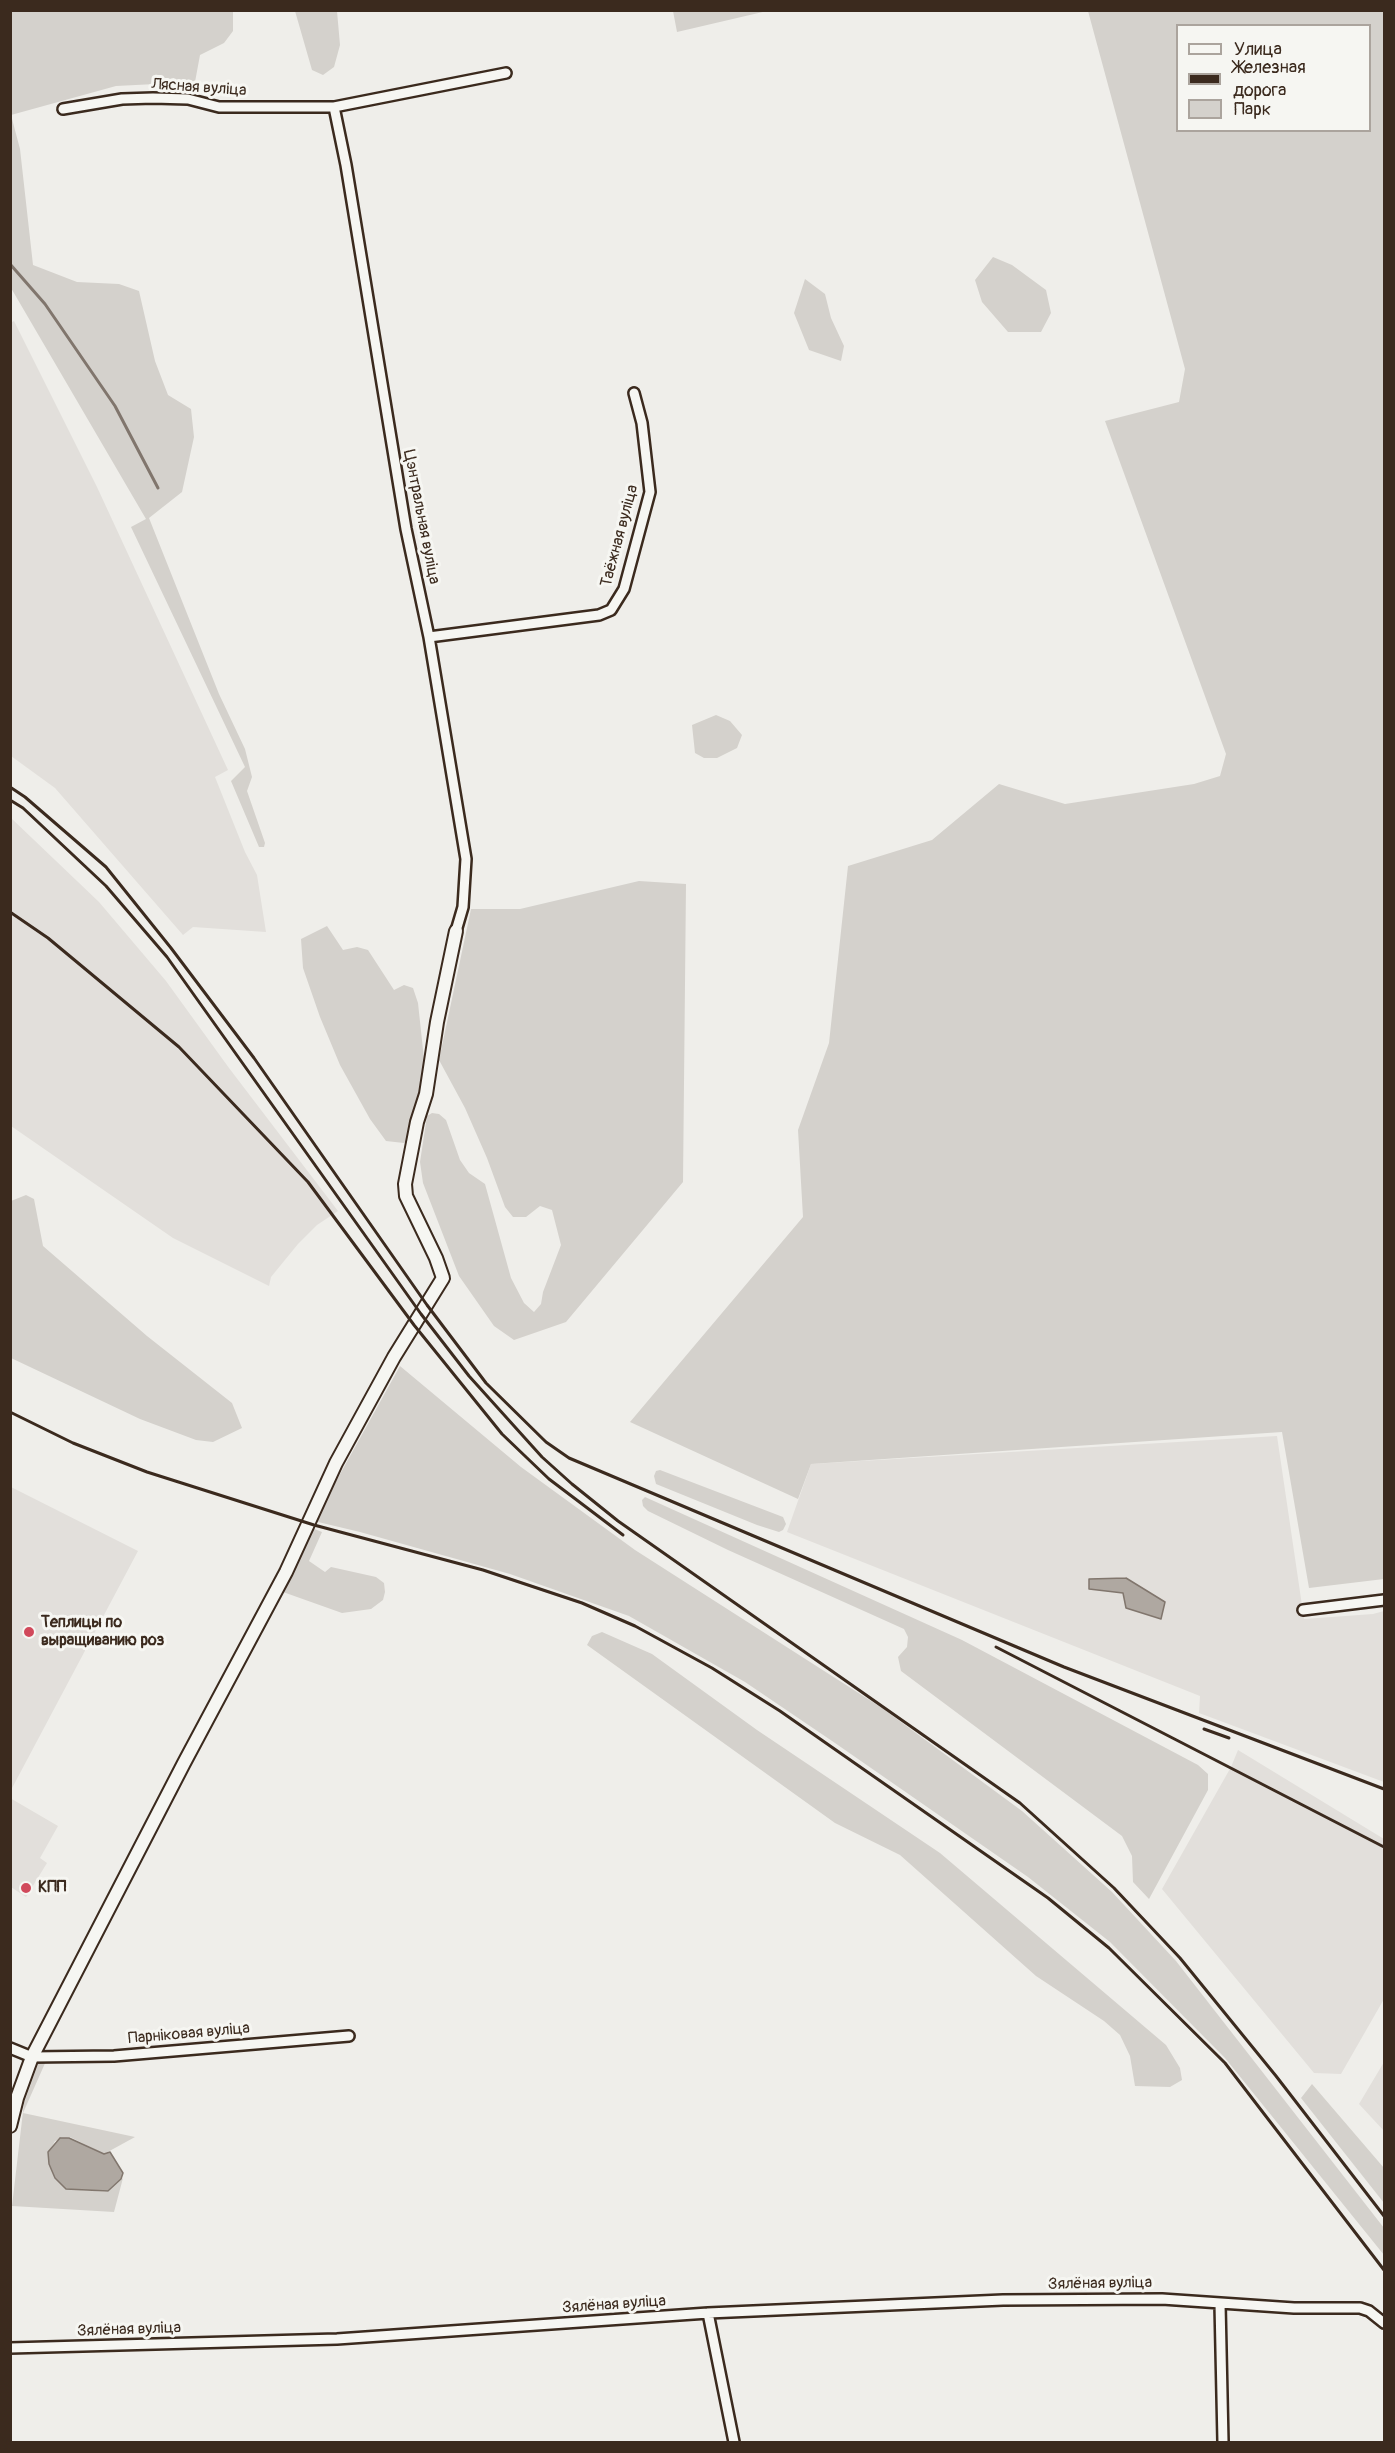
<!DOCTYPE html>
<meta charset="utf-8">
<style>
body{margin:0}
#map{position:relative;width:1395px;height:2453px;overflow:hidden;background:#efeeea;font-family:Pangolin,sans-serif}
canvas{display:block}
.frame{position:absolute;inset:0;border:12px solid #3b2a1e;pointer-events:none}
.legend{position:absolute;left:1176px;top:24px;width:195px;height:108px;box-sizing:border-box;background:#f6f6f2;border:2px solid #aba49d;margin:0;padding:8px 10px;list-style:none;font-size:18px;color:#3b2a1e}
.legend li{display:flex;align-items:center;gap:12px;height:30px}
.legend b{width:30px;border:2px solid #aba49d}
</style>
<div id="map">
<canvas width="1395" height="2453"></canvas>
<div class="frame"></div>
<ul class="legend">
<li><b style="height:8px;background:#f6f6f2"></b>Улица</li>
<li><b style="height:8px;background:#3b2a1e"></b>Железная дорога</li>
<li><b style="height:16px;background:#d4d1cc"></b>Парк</li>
</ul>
</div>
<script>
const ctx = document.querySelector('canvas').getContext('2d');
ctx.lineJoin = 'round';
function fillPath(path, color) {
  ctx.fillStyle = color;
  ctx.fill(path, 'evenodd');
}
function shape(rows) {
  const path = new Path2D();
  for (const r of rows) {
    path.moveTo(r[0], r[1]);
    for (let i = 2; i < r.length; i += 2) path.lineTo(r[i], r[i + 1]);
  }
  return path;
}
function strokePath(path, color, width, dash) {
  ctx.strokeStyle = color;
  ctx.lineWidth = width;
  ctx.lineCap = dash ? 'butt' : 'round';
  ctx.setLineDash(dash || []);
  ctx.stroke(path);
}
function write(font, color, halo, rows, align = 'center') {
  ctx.font = font + ' Pangolin,sans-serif';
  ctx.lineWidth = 6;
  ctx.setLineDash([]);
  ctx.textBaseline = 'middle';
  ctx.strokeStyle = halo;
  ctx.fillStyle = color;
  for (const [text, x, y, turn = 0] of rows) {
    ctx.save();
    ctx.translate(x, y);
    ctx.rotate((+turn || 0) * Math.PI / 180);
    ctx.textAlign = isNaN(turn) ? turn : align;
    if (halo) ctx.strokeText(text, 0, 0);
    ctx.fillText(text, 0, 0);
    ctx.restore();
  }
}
const built = shape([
 [14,321,97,487,228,770,215,777,245,852,257,875,266,932,193,927,183,935,55,788,11,756,10,323],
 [11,818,99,902,166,981,229,1068,338,1211,317,1225,298,1244,271,1277,269,1286,173,1238,11,1126],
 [1277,1436,1304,1619,1373,1614,1384,1611,1384,1782,1199,1713,1200,1696,787,1532,811,1464],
 [11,1487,138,1551,11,1790],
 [1238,1750,1384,1839,1384,1999,1341,2074,1314,2073,1162,1889,1231,1767],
 [10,1798,58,1826,40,1858,47,1863,26,1897,11,1887],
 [1384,2062,1384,2131,1359,2104]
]);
const green = shape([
 [10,11,233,11,233,31,224,43,200,55,195,82,116,86,11,115,20,149,33,265,77,282,119,284,139,291,155,361,168,395,191,409,194,437,182,492,149,518,219,694,245,749,252,777,247,791,265,843,264,847,259,847,231,781,245,767,131,527,146,519,11,288],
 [295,11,337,11,340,45,334,67,323,75,312,70],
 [673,11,673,10,767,11,677,32],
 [1088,11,1384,11,1384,1579,1309,1588,1282,1432,811,1464,798,1499,630,1422,803,1217,798,1130,829,1043,848,866,932,840,999,784,1065,804,1194,784,1220,776,1226,754,1105,421,1179,402,1185,369],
 [1178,26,1370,26,1370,130,1178,130],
 [993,257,1012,265,1046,290,1051,313,1041,332,1008,332,982,302,975,280],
 [805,279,825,294,831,318,844,346,841,361,809,350,794,313],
 [716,715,730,721,742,735,737,748,717,758,704,758,695,753,692,725],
 [639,881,686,884,683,1182,566,1322,514,1340,494,1326,459,1276,423,1183,420,1162,427,1116,432,1113,439,1114,446,1120,460,1160,469,1173,485,1184,511,1278,524,1303,534,1312,541,1304,543,1292,561,1245,552,1210,540,1206,526,1217,513,1217,505,1207,487,1158,465,1108,439,1060,471,909,520,909],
 [327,926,343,950,357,947,368,950,394,990,404,985,413,988,418,1003,424,1059,420,1090,408,1139,404,1143,386,1141,370,1119,340,1065,320,1017,303,968,301,939],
 [26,1195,34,1199,43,1246,147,1336,232,1403,242,1428,213,1442,196,1440,140,1419,11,1358,11,1201],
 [400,1366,521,1467,635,1550,882,1708,1022,1811,1112,1892,1176,1961,1384,2228,1384,2255,1225,2058,1110,1942,1028,1877,835,1743,745,1682,629,1616,510,1574,360,1532,314,1521],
 [660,1470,783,1517,786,1524,783,1530,779,1532,757,1525,656,1484,654,1476,656,1471],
 [645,1497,962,1640,1198,1765,1208,1774,1208,1790,1149,1899,1133,1882,1132,1856,1122,1836,901,1671,898,1657,907,1647,908,1637,904,1629,728,1550,648,1511,643,1506,642,1500],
 [312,1528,322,1532,309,1561,325,1572,331,1567,376,1577,384,1583,385,1592,383,1600,371,1609,342,1613,283,1592],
 [602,1632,652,1654,757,1730,940,1853,1166,2045,1180,2068,1182,2080,1170,2087,1135,2086,1130,2056,1120,2035,1104,2021,1036,1976,900,1855,835,1823,587,1645,592,1636],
 [46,2061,23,2113,135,2137,104,2154,70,2137,55,2141,49,2152,67,2189,108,2192,123,2178,114,2212,12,2206,24,2103,38,2064,41,2062],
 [1312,2084,1384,2168,1384,2203,1301,2098]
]);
const water = shape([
 [1126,1578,1165,1602,1161,1619,1126,1608,1123,1593,1089,1589,1089,1579,1126,1578],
 [60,2138,69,2138,104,2154,110,2152,123,2173,121,2179,108,2191,66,2189,55,2178,49,2164,48,2152,60,2138]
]);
const stream = shape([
 [10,264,45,304,115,406,158,488]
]);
const minor = shape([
 [334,107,346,165,406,529,429,637,466,859,463,907,456,931],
 [63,109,122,99,153,98,188,99,219,107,334,107,506,73],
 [429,637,599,615,611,610,624,589,650,492,642,423,634,393],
 [1303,1610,1384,1600],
 [10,2048,32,2057,114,2056,349,2036],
 [1220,2304,1223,2442],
 [708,2313,734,2442],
 [10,2348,337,2339,708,2313,1003,2300,1162,2299,1294,2308,1360,2308,1369,2311,1384,2323]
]);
const tertiary = shape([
 [10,2126,17,2098,32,2057,184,1763,286,1572,336,1463,394,1357,443,1278,436,1258,406,1196,405,1184,417,1122,426,1094,437,1022,456,931]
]);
const rail = shape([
 [10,787,25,797,106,867,171,948,254,1058,427,1305,486,1383,546,1442,569,1458,1064,1667,1384,1789],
 [10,800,23,808,106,886,167,957,421,1314,469,1376,542,1457,572,1484,618,1521,1020,1803,1114,1888,1180,1958,1276,2076,1384,2216],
 [10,912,48,938,179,1047,308,1182,414,1325,502,1434,549,1479,623,1535],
 [10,1412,73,1443,147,1472,314,1525,483,1570,582,1603,635,1626,712,1668,780,1711,1048,1898,1109,1948,1225,2063,1384,2270],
 [996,1647,1384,1847],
 [1204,1729,1229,1738]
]);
const markers = [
 [29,1632,6,"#d1495b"],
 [26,1888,6,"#d1495b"]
];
const streetNames = [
 ["Лясная вуліца",199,88,4],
 ["Цэнтральная вуліца",421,517,79],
 ["Таёжная вуліца",620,536,-75],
 ["Парніковая вуліца",189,2034,-5],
 ["Зялёная вуліца",1100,2284,-1],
 ["Зялёная вуліца",614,2305,-4],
 ["Зялёная вуліца",129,2330,-2]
];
const poiNames = [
 ["Теплицы по",41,1623],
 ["выращиванию роз",41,1641],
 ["КПП",38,1888]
];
fillPath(built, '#e2dfdb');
fillPath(green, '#d4d1cc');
fillPath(water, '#afa8a1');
strokePath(water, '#81766d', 1.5);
strokePath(stream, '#81766d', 3);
strokePath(minor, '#3b2a1e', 14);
strokePath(tertiary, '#3b2a1e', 16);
strokePath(minor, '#f6f6f2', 9);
strokePath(tertiary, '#f6f6f2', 12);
strokePath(rail, '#3b2a1e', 3);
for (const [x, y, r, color] of markers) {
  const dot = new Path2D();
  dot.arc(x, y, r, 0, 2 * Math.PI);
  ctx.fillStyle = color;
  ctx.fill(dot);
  strokePath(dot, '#f6f6f2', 2);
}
write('16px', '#3b2a1e', '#f6f6f2', streetNames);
write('bold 16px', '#3b2a1e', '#f6f6f2', poiNames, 'left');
</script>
